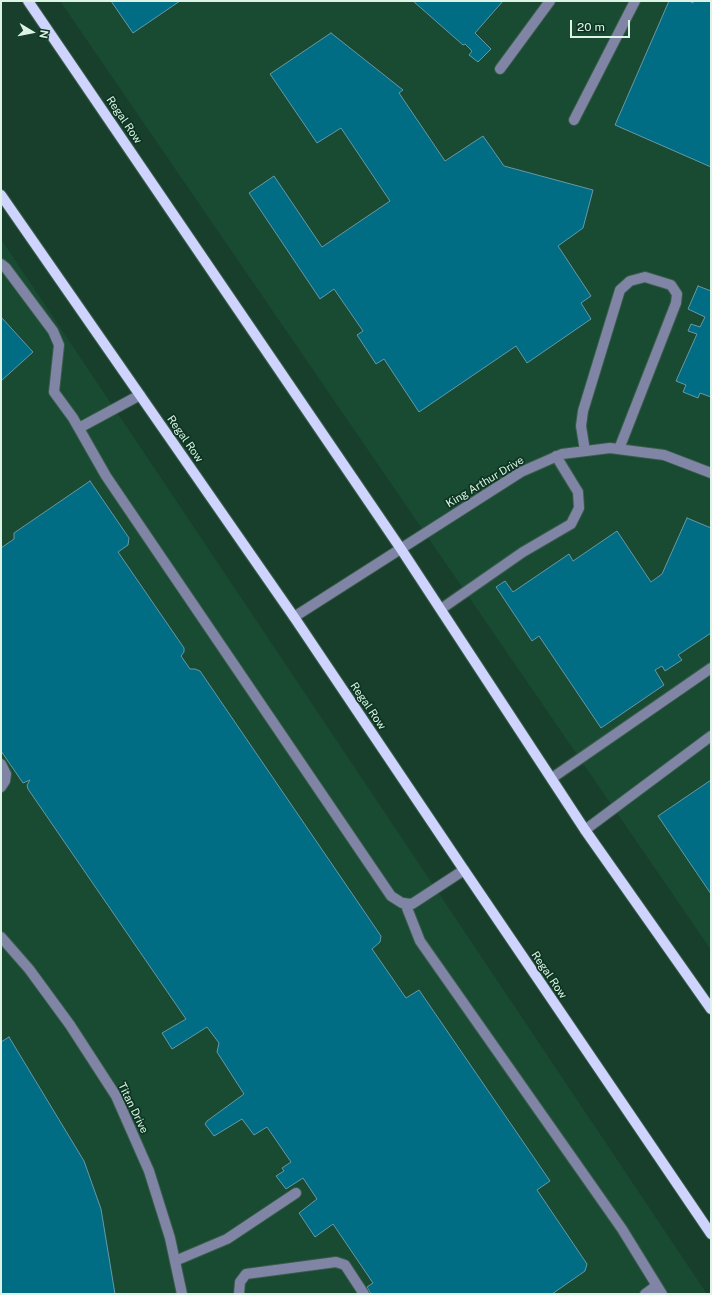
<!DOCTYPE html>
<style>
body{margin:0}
#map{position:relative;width:712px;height:1295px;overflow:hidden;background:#183f2c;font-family:"Public Sans",sans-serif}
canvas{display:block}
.frame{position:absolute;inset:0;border:2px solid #ddf3e5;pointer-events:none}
.north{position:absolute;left:12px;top:12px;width:40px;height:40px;-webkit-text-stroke:3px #0c3522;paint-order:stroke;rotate:100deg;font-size:11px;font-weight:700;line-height:16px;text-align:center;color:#ddf3e5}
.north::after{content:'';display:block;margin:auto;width:14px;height:18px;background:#ddf3e5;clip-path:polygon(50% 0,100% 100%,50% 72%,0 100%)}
.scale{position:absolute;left:570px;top:20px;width:60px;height:18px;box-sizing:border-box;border:2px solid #ddf3e5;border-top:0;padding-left:5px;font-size:12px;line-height:14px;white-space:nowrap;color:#ddf3e5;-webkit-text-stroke:3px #0c3522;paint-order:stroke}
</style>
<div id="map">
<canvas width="712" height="1295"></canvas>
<div class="frame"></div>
<div class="north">N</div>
<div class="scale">20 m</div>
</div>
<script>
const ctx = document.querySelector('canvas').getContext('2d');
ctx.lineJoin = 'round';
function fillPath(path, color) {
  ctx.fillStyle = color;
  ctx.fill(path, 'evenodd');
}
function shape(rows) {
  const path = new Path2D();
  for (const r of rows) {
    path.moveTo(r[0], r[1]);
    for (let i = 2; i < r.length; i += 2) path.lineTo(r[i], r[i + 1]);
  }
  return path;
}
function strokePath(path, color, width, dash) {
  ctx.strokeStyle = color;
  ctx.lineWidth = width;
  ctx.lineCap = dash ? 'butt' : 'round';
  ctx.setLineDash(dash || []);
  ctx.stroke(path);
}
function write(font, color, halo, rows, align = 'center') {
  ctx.font = font + ' "Public Sans",sans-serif';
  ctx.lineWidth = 3.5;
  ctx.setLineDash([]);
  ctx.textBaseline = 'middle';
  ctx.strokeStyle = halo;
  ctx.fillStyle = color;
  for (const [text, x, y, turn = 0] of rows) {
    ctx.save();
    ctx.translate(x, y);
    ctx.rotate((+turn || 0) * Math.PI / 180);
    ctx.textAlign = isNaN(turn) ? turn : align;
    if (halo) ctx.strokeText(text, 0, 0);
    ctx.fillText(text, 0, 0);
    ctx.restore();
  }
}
const built = shape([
 [60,1,711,1,711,950],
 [1,239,707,1294,1,1294]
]);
const building = shape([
 [111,1,180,1,133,33,111,1],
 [413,1,503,1,475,33,491,49,478,62,469,55,472,51,465,44,463,45,413,1],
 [669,1,689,1,693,3,693,1,711,1,711,167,615,125,669,1],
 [331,33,403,90,399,93,445,161,483,136,504,166,593,190,583,228,558,246,591,296,581,303,591,319,527,363,516,346,419,412,384,359,376,364,357,335,363,331,334,289,320,299,249,193,274,176,322,247,390,201,341,128,317,143,270,74,331,33],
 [698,286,711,291,711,397,700,393,698,398,683,392,686,385,676,381,697,334,688,331,691,324,700,327,705,317,688,309,698,286],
 [1,317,33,352,1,381,1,317],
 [90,481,129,538,128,545,118,552,184,648,184,652,181,656,190,669,195,669,200,671,381,936,380,942,372,949,406,998,419,990,550,1181,537,1190,587,1264,585,1271,552,1294,371,1294,367,1287,373,1283,333,1224,315,1237,299,1213,317,1199,303,1178,286,1189,276,1176,284,1171,282,1168,291,1162,267,1127,254,1135,242,1119,214,1136,205,1124,207,1121,244,1094,217,1052,219,1043,207,1027,172,1049,162,1033,186,1019,28,789,27,785,30,780,23,783,1,751,1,548,14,539,14,533,90,481],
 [687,518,711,528,711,633,678,655,682,660,665,671,662,666,655,670,664,685,601,728,539,636,532,641,496,587,505,581,513,592,569,554,573,561,617,531,651,582,662,574,687,518],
 [711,780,711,894,658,816,711,780],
 [9,1037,84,1161,101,1209,115,1294,1,1294,1,1042,9,1037]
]);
const minor = shape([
 [500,69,550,1],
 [574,120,635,1],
 [1,264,6,268,53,331,59,345,54,392,73,418,106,476,391,896,402,903,412,904,464,870],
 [79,428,140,395],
 [585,451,581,426,583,411,620,290,630,281,645,277,671,285,677,294,676,303,619,449],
 [441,609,523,552,571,524,579,508,578,492,556,456],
 [294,617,521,472,562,454,610,448,664,455,711,473],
 [1,764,6,774,5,781,1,787],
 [552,778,711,668],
 [585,830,711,736],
 [405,903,420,941,622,1229,662,1294],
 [1,937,29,969,70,1025,116,1096,149,1171,170,1238,182,1294],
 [175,1261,227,1239,296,1193],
 [239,1294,240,1282,246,1274,336,1262,345,1265,364,1294],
 [645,1294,656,1286]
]);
const major = shape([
 [28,1,401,549,585,830,711,1009],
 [1,195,294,617,464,870,711,1234]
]);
const streetNames = [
 ["Regal Row",124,120,56],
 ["Regal Row",185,439,55],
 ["King Arthur Drive",485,482,-31],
 ["Regal Row",368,706,56],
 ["Regal Row",549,975,56],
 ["Titan Drive",133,1108,64]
];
fillPath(built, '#194a32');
fillPath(building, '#006d84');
strokePath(building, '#6798a7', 1);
strokePath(minor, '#385c4a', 12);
strokePath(major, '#385c4a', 12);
strokePath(minor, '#8084a5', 10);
strokePath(major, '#ced4fd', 10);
write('11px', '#ddf3e5', '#0c3522', streetNames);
</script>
